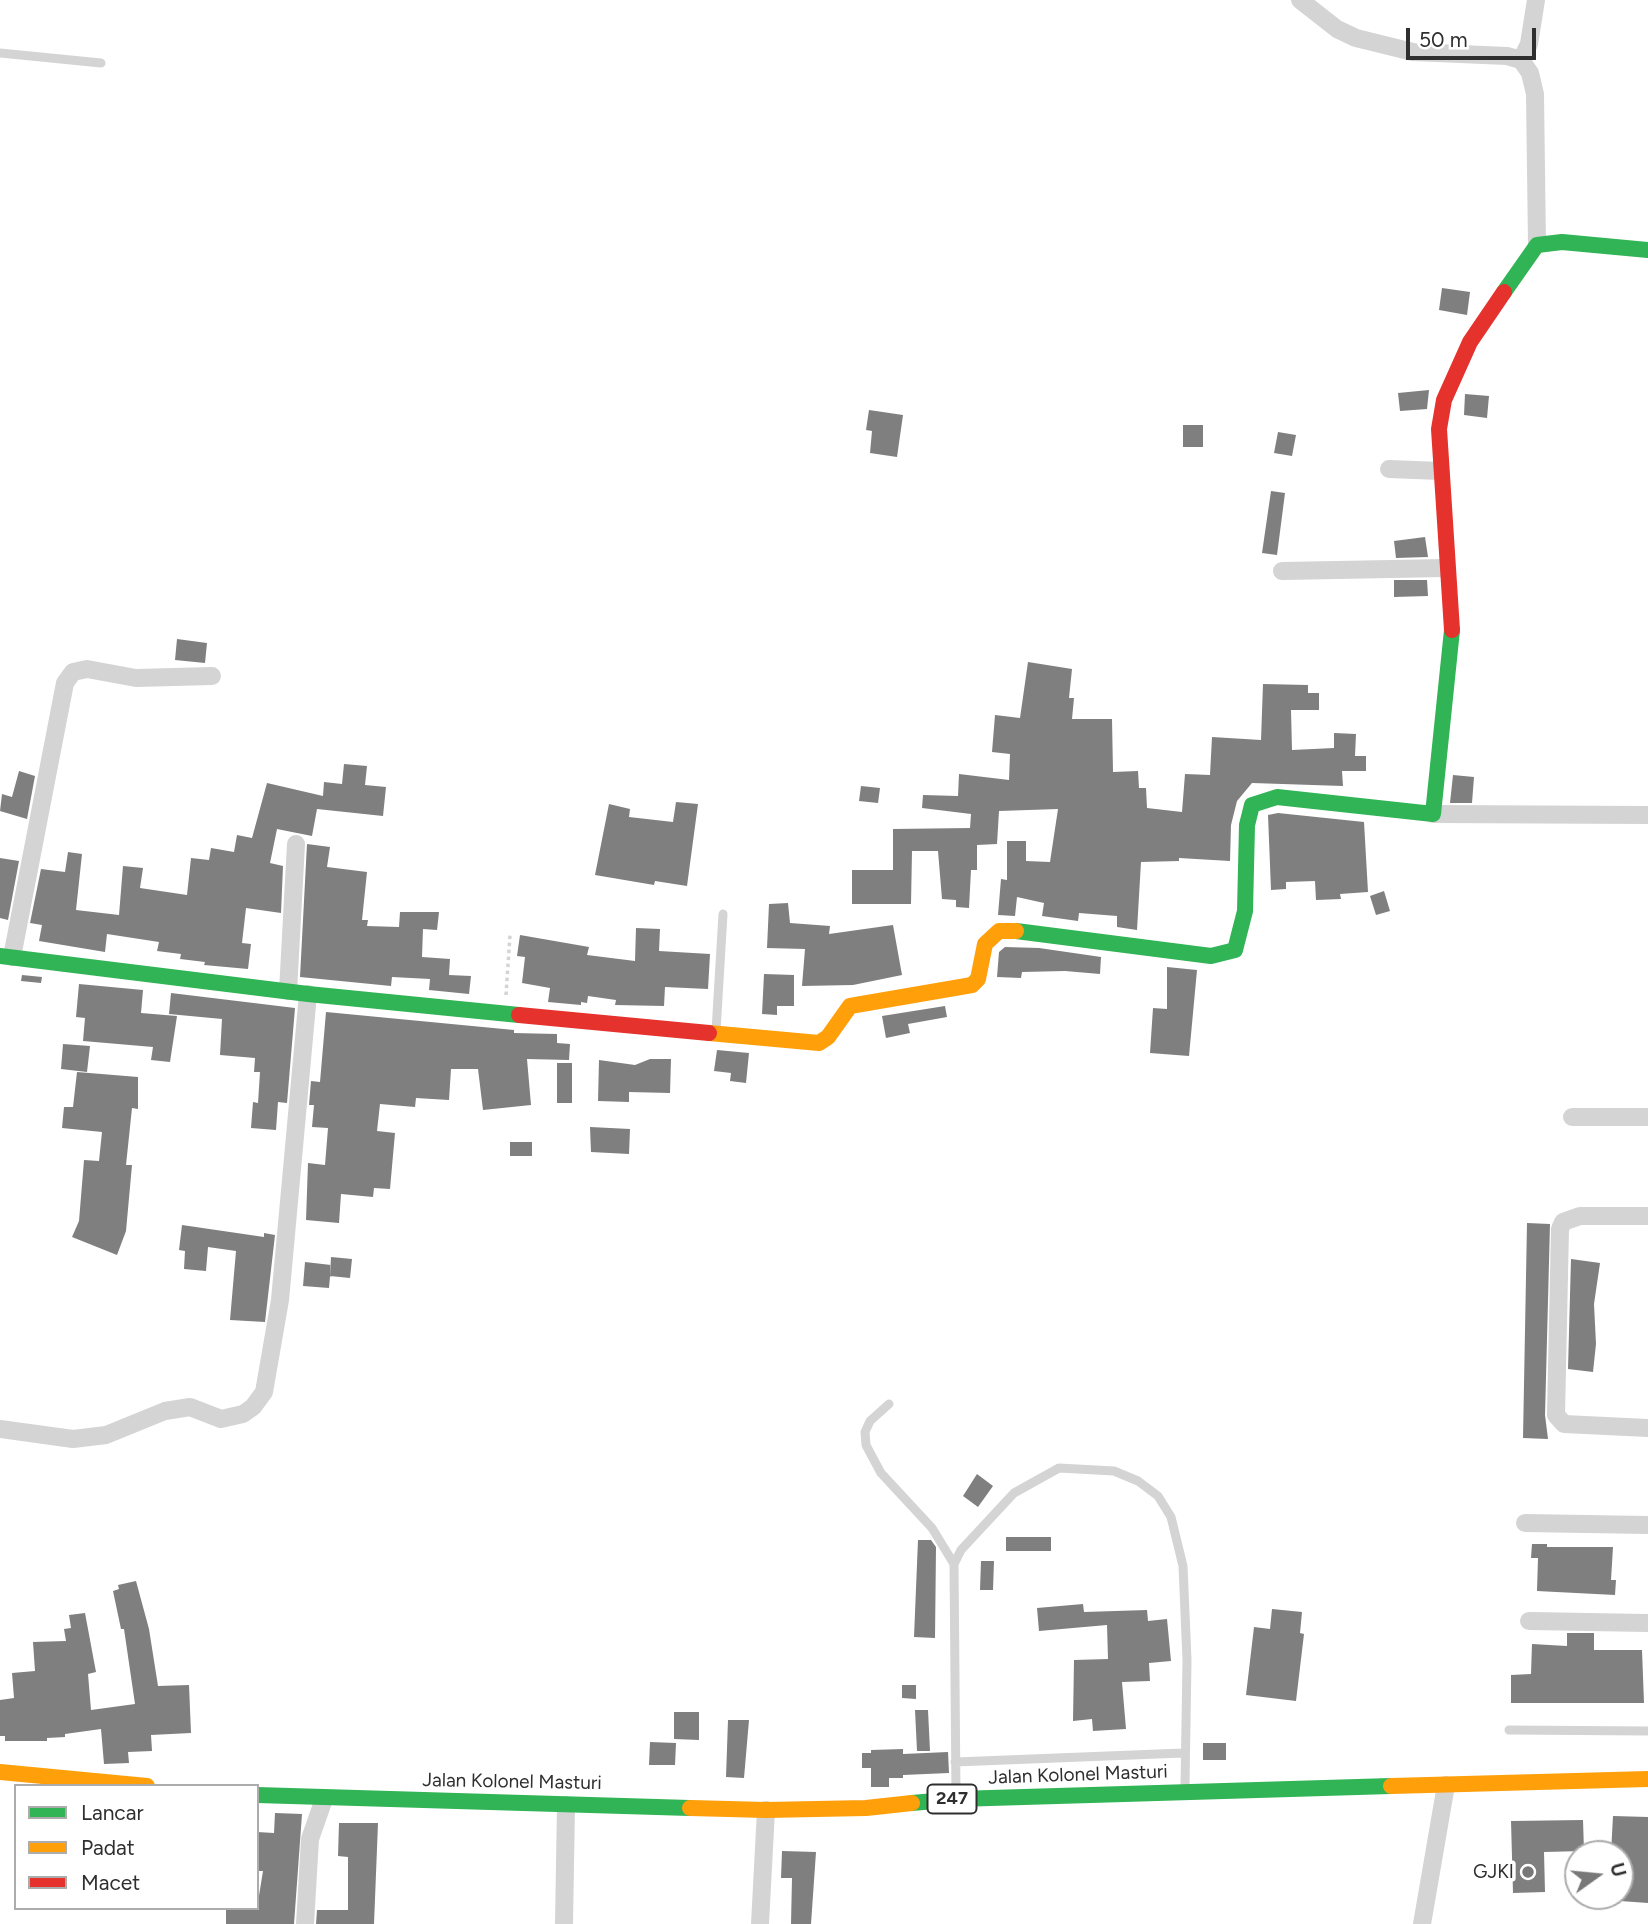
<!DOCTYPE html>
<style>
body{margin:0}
#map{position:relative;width:1648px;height:1924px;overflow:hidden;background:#fff;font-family:Figtree,sans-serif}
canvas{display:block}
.legend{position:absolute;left:14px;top:1784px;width:245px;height:126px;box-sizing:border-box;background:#fff;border:2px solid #acacac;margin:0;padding:9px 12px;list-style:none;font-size:21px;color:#2f2f2f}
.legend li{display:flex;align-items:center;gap:14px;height:35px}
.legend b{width:35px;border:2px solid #acacac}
.north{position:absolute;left:1564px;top:1840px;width:70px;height:70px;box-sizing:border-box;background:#fff;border:2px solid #acacac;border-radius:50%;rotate:75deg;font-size:19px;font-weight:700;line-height:28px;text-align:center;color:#2f2f2f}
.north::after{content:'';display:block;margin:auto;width:24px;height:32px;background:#787878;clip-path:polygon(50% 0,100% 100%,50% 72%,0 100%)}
.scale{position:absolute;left:1406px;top:28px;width:130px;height:32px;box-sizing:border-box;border:4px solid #2f2f2f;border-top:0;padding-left:9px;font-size:21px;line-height:24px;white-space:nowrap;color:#2f2f2f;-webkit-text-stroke:5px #fff;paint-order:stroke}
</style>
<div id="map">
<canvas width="1648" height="1924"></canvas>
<ul class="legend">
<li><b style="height:9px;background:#30b455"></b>Lancar</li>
<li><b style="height:9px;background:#ff9f0a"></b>Padat</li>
<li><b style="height:9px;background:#e5322d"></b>Macet</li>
</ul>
<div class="north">U</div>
<div class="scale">50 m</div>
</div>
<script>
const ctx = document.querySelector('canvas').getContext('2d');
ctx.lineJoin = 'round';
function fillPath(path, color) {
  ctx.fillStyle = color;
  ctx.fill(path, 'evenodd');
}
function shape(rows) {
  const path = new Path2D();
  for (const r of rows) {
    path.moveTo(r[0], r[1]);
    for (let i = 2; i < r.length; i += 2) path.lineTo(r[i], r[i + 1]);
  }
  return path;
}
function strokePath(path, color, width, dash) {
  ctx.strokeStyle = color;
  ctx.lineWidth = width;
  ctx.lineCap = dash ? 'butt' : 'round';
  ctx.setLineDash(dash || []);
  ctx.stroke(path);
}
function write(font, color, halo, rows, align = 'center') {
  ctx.font = font + ' Figtree,sans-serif';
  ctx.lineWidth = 7;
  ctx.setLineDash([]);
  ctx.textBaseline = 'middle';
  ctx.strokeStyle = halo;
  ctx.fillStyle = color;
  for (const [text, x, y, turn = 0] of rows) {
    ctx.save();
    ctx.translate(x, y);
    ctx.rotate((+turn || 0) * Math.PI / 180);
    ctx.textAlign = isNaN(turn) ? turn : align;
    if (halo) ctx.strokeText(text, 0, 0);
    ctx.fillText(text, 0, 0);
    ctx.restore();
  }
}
const building = shape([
 [1442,288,1470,292,1467,315,1439,310],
 [1429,390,1427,409,1400,411,1398,393],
 [1465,394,1489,396,1487,418,1464,415],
 [869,410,903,415,897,457,870,453,872,431,866,430],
 [1183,425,1203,425,1203,447,1183,447],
 [1278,432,1296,435,1292,456,1274,453],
 [1271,491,1285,493,1277,555,1262,553],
 [1425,537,1428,557,1396,558,1394,541],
 [1394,580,1427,580,1428,596,1394,597],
 [177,639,207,643,205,663,175,660],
 [1028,662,1072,669,1069,698,1074,698,1072,719,1112,719,1113,772,1138,771,1139,788,1146,788,1147,808,1182,812,1185,774,1210,775,1212,737,1261,740,1263,684,1308,685,1308,693,1319,693,1319,710,1291,710,1292,750,1334,748,1334,733,1356,734,1355,756,1366,756,1366,771,1342,771,1343,786,1252,783,1237,801,1231,825,1230,861,1179,858,1179,861,1141,862,1137,930,1117,927,1117,916,1079,913,1078,921,1042,916,1044,903,1017,897,1015,916,998,915,1001,879,1007,880,1007,841,1026,841,1026,861,1050,862,1058,809,999,811,997,844,977,845,977,870,971,870,969,908,956,907,956,900,942,899,938,851,912,851,911,904,852,904,852,870,893,870,893,829,970,828,971,814,922,808,923,795,958,796,959,774,1009,780,1010,754,992,752,995,715,1020,718],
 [344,764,367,766,365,785,386,787,383,816,317,809,312,836,277,829,270,863,283,866,281,913,246,908,242,943,251,944,248,969,204,965,205,962,180,959,181,954,157,951,159,942,107,934,105,952,39,941,42,925,30,923,41,869,65,872,68,852,82,854,76,910,119,915,123,866,143,868,140,888,187,895,191,858,209,860,211,848,234,852,237,835,252,838,267,783,323,796,324,782,342,784],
 [19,771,35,776,27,819,0,811,2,794,12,797],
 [1453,775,1474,777,1472,803,1450,803],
 [861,786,880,788,878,803,859,801],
 [676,802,698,804,687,886,655,881,654,885,595,875,609,804,630,809,629,817,673,822],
 [1278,813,1364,822,1368,892,1340,894,1341,899,1316,900,1315,881,1286,882,1286,889,1271,890,1268,815],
 [307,844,330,847,327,867,367,872,362,920,368,920,367,926,399,927,400,912,439,912,437,930,423,929,422,957,450,959,449,975,471,976,469,994,429,990,430,979,392,977,391,986,300,977],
 [0,858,19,861,8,920,0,918],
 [1384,891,1390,911,1376,915,1370,896],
 [788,903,790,923,830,926,829,934,893,925,902,975,853,985,802,986,805,949,767,948,769,904],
 [636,928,660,929,659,951,710,954,708,989,665,987,664,1006,615,1005,616,1000,588,996,587,1003,581,1002,581,1005,548,1002,550,988,522,983,525,957,517,956,520,935,589,947,587,955,635,961],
 [1005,947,1039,948,1101,957,1100,974,1065,971,1022,972,1021,978,997,977,999,952],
 [1167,967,1197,970,1189,1056,1150,1053,1153,1008,1167,1009],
 [764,974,794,975,794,1006,777,1006,777,1015,762,1014],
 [22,975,42,977,41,983,21,981],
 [79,984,143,990,141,1013,177,1016,170,1062,151,1060,153,1047,83,1041,85,1018,76,1017],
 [171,993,295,1008,287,1103,278,1102,276,1130,251,1128,253,1102,258,1103,260,1072,254,1072,255,1058,220,1055,222,1019,169,1014],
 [945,1006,947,1017,908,1024,910,1033,886,1038,882,1016],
 [326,1012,514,1030,514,1033,557,1034,557,1043,570,1044,569,1060,527,1059,531,1105,483,1110,478,1069,451,1069,449,1100,416,1098,415,1107,380,1104,377,1131,395,1133,390,1189,374,1188,373,1197,341,1194,339,1223,306,1220,308,1163,325,1165,328,1128,312,1127,314,1105,309,1105,311,1081,320,1082],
 [63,1044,90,1046,87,1072,61,1069],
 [717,1050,749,1053,746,1083,730,1081,731,1073,714,1071],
 [650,1059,671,1059,670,1093,629,1092,629,1102,598,1101,599,1060,635,1065],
 [557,1063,572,1063,572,1103,557,1103],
 [77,1072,138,1077,138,1109,132,1108,126,1165,132,1165,126,1231,117,1255,72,1237,79,1221,84,1160,99,1161,102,1132,62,1128,64,1107,73,1107],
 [590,1127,630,1129,629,1154,591,1152],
 [510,1142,532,1142,532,1156,510,1156],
 [1527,1223,1550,1224,1545,1415,1548,1439,1523,1438],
 [182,1225,264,1237,264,1233,275,1235,265,1322,230,1320,236,1251,208,1247,206,1271,184,1269,185,1251,179,1250],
 [331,1257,352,1259,350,1278,330,1276],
 [1571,1259,1600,1263,1594,1304,1596,1344,1593,1372,1568,1369],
 [305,1262,331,1265,329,1288,303,1286],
 [977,1474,993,1486,978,1507,963,1496],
 [1006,1537,1051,1537,1051,1551,1006,1551],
 [918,1540,931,1540,936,1547,935,1638,914,1637],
 [1532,1544,1547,1544,1547,1547,1613,1547,1611,1580,1616,1580,1615,1595,1537,1591,1538,1558,1531,1558],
 [981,1561,994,1561,993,1590,980,1590],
 [136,1581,149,1629,158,1686,189,1685,191,1733,151,1735,152,1751,128,1752,129,1763,104,1764,101,1729,65,1734,65,1737,47,1738,47,1741,5,1741,5,1736,0,1736,0,1700,14,1698,12,1673,35,1671,33,1642,66,1641,64,1629,71,1628,69,1615,85,1613,96,1672,88,1674,91,1710,135,1704,124,1629,121,1629,113,1591,119,1589,118,1585],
 [1083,1604,1084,1612,1147,1610,1148,1621,1167,1619,1171,1661,1149,1663,1150,1681,1122,1682,1126,1729,1093,1731,1092,1719,1073,1721,1074,1660,1108,1659,1107,1625,1039,1631,1037,1608],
 [1272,1609,1302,1612,1300,1633,1304,1634,1296,1701,1246,1695,1254,1627,1270,1629],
 [1567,1633,1594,1633,1594,1650,1642,1650,1644,1703,1511,1703,1511,1675,1531,1674,1532,1644,1567,1646],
 [902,1685,916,1685,916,1699,902,1698],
 [915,1710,928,1710,930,1751,917,1751],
 [674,1712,699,1712,699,1740,674,1739],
 [728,1720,749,1720,744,1778,726,1777],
 [650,1742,676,1743,675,1765,649,1765],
 [1203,1743,1226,1743,1226,1760,1203,1760],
 [903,1749,903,1754,948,1752,949,1773,903,1775,903,1778,889,1778,889,1787,871,1787,871,1768,862,1768,862,1753,871,1753,871,1750],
 [275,1813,302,1814,294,1924,226,1924,226,1908,257,1908,263,1871,257,1871,257,1832,274,1833],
 [1613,1816,1648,1817,1648,1903,1620,1901,1620,1853,1611,1853],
 [1583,1820,1584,1851,1544,1852,1545,1892,1513,1893,1511,1821],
 [339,1823,378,1823,374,1924,316,1924,317,1910,348,1910,348,1857,338,1856],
 [782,1851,816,1852,811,1924,791,1924,792,1878,781,1878]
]);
const path = shape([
 [506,995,510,935]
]);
const lane = shape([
 [0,53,101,63],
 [716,1031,723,914],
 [889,1404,870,1421,865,1432,866,1445,881,1473,932,1528,954,1564],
 [1509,1730,1648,1731],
 [955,1762,1183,1753],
 [956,1794,954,1564,961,1550,1014,1493,1059,1468,1114,1471,1138,1481,1158,1496,1171,1517,1183,1566,1187,1660,1185,1786]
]);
const street = shape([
 [1300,0,1337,29,1356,38,1413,52,1507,56,1521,60,1530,73,1535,94,1537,245],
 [1521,60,1529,44,1536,0],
 [1389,469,1440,471],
 [1282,571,1446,568],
 [1433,814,1648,815],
 [12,957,65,683,73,672,87,669,136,678,212,676],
 [288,991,296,844],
 [1572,1117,1648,1117],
 [1648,1216,1580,1216,1563,1222,1560,1229,1556,1415,1564,1424,1648,1428],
 [0,1429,73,1439,106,1435,165,1411,190,1407,221,1419,243,1414,253,1407,264,1392,280,1300,308,994],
 [1525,1523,1648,1525],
 [1529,1621,1648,1623],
 [305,1924,310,1839,324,1799],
 [564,1924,566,1805],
 [760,1924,766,1810],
 [1422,1924,1446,1785]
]);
const fast = shape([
 [1504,292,1537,245,1562,242,1648,250],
 [1016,931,1211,956,1235,950,1245,911,1247,825,1252,805,1277,797,1433,814,1452,630],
 [0,956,308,994,519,1015],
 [257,1795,690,1808],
 [912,1803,957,1799,1391,1786]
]);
const slow = shape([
 [709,1033,819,1043,828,1037,850,1006,972,985,978,979,985,944,999,931,1016,931],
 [0,1772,147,1786],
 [1391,1786,1648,1779],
 [690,1808,766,1810,866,1808,912,1803]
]);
const jam = shape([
 [1452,630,1439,429,1444,400,1470,342,1504,292],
 [519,1015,709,1033]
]);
const markers = [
 [1528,1872,7,"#787878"]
];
const shields = [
 [952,1799,49]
];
const shieldNames = [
 ["247",952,1799]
];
const streetNames = [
 ["Jalan Kolonel Masturi",1078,1775,-2],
 ["Jalan Kolonel Masturi",512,1782,1]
];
const poiNames = [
 ["GJKI",1514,1872]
];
fillPath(building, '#7f7f7f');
strokePath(path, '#d4d4d4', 3.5, [3.5, 3.5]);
strokePath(lane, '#d4d4d4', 9);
strokePath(street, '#d4d4d4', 18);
strokePath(fast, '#30b455', 16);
strokePath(slow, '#ff9f0a', 16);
strokePath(jam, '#e5322d', 16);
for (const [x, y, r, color] of markers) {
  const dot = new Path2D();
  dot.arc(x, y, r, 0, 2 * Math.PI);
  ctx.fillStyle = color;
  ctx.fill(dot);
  strokePath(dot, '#fff', 2.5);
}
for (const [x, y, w] of shields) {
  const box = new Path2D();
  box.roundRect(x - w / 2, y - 14.5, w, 29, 5);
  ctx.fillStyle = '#fff';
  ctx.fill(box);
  strokePath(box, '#2f2f2f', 2);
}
write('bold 18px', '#2f2f2f', null, shieldNames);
write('19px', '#2f2f2f', '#fff', streetNames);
write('19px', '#2f2f2f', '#fff', poiNames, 'right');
</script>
